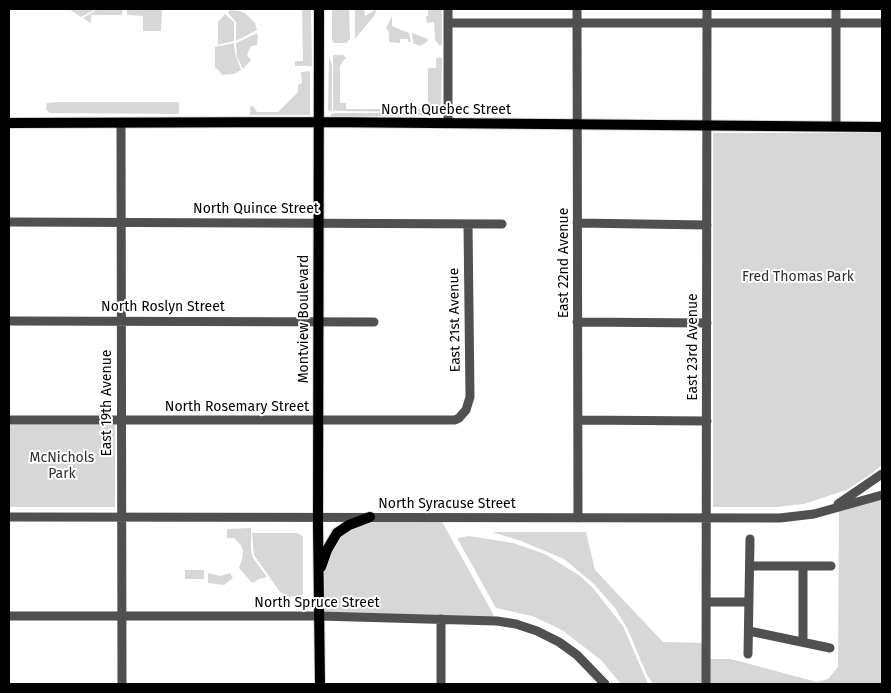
<!DOCTYPE html>
<style>
body{margin:0}
#map{position:relative;width:891px;height:693px;overflow:hidden;background:#fff;font-family:"Fira Sans",sans-serif}
canvas{display:block}
.frame{position:absolute;inset:0;border:10px solid #000;pointer-events:none}
</style>
<div id="map">
<canvas width="891" height="693"></canvas>
<div class="frame"></div>
</div>
<script>
const ctx = document.querySelector('canvas').getContext('2d');
ctx.lineJoin = 'round';
function fillPath(path, color) {
  ctx.fillStyle = color;
  ctx.fill(path, 'evenodd');
}
function shape(rows) {
  const path = new Path2D();
  for (const r of rows) {
    path.moveTo(r[0], r[1]);
    for (let i = 2; i < r.length; i += 2) path.lineTo(r[i], r[i + 1]);
  }
  return path;
}
function strokePath(path, color, width, dash) {
  ctx.strokeStyle = color;
  ctx.lineWidth = width;
  ctx.lineCap = dash ? 'butt' : 'round';
  ctx.setLineDash(dash || []);
  ctx.stroke(path);
}
function write(font, color, halo, rows, align = 'center') {
  ctx.font = font + ' "Fira Sans",sans-serif';
  ctx.lineWidth = 4;
  ctx.setLineDash([]);
  ctx.textBaseline = 'middle';
  ctx.strokeStyle = halo;
  ctx.fillStyle = color;
  for (const [text, x, y, turn = 0] of rows) {
    ctx.save();
    ctx.translate(x, y);
    ctx.rotate((+turn || 0) * Math.PI / 180);
    ctx.textAlign = isNaN(turn) ? turn : align;
    if (halo) ctx.strokeText(text, 0, 0);
    ctx.fillText(text, 0, 0);
    ctx.restore();
  }
}
const green = shape([
 [69,9,96,9,81,17],
 [98,9,122,9,122,15,91,15,91,23,83,18],
 [127,9,162,9,161,31,143,31,143,16,127,15],
 [302,9,311,9,312,66,295,66,295,61,303,61],
 [332,9,349,9,350,39,346,43,334,43,332,40],
 [355,9,364,9,365,16,375,10,376,12,374,16,355,39],
 [428,9,442,9,442,44,440,46,435,40,434,22,427,23,426,16,428,16],
 [230,10,240,11,246,14,255,23,257,30,236,41,236,22,228,13],
 [225,14,234,22,234,41,218,45,218,22],
 [392,16,392,26,409,33,411,42,408,42,408,39,400,39,400,43,389,42,389,32,386,28],
 [257,33,258,37,257,45,251,46,247,55,251,60,243,69,237,57,236,43],
 [412,33,428,39,427,42,420,46,413,43],
 [234,43,235,53,241,70,234,74,222,75,218,69,215,68,215,47],
 [333,55,343,55,346,58,342,62,342,64,340,65,340,103,346,103,346,109,423,109,423,103,428,103,428,68,436,68,436,59,440,57,442,59,441,112,335,111,333,110],
 [329,57,332,65,332,109,330,112,328,109],
 [310,71,310,115,250,115,250,107,253,106,257,112,278,112,298,92,298,85,302,83,301,72],
 [60,102,179,102,179,114,50,113,46,109,47,103],
 [335,113,441,113,443,115,331,117,331,114],
 [713,133,882,133,882,465,868,476,846,490,804,504,777,507,713,507],
 [9,425,115,425,115,507,9,507],
 [882,496,882,684,653,684,647,675,628,630,615,608,594,584,564,559,521,541,492,532,586,532,595,570,663,642,706,643,706,659,731,659,817,682,828,679,838,667,839,507],
 [440,518,497,621,319,616,318,575,331,542,357,521],
 [251,528,251,551,253,558,267,577,259,579,252,583,239,568,242,559,243,551,241,545,234,538,227,538,227,529],
 [252,533,298,533,303,537,303,595,290,597,280,592,254,555],
 [469,536,513,543,545,554,580,576,592,587,623,626,648,684,621,684,601,660,562,630,532,616,496,608,457,538],
 [185,570,204,570,204,579,185,579],
 [208,573,220,576,230,573,233,578,224,585,208,583]
]);
const minor = shape([
 [448,9,448,123],
 [577,9,578,518],
 [448,23,882,23],
 [121,123,122,684],
 [836,126,836,9],
 [9,222,502,224],
 [577,223,707,225],
 [9,321,374,322],
 [577,322,707,323],
 [9,420,455,420,459,418,466,410,470,397,468,224],
 [578,420,707,421],
 [838,504,882,474],
 [9,517,780,518,814,514,882,495],
 [750,566,831,566],
 [706,602,749,602],
 [9,616,319,616,497,621,516,624,537,631,559,642,577,655,605,684],
 [441,619,441,684],
 [749,631,830,648],
 [803,642,803,566],
 [748,654,750,539],
 [706,684,707,9]
]);
const major = shape([
 [319,9,318,526,320,684],
 [9,123,319,122,882,127],
 [321,567,327,550,337,533,349,525,370,517]
]);
const streetNames = [
 ["North Quebec Street",446,110],
 ["North Quince Street",256,209],
 ["East 22nd Avenue",564,263,-90],
 ["North Roslyn Street",163,307],
 ["Montview Boulevard",304,319,-90],
 ["East 21st Avenue",455,320,-91],
 ["East 23rd Avenue",693,347,-90],
 ["East 19th Avenue",107,403,-90],
 ["North Rosemary Street",237,407],
 ["North Syracuse Street",447,504],
 ["North Spruce Street",317,603]
];
const parkNames = [
 ["Fred Thomas Park",798,277],
 ["McNichols",62,458],
 ["Park",62,474]
];
fillPath(green, '#d7d7d7');
strokePath(major, '#dbdbdb', 12);
strokePath(minor, '#505050', 9);
strokePath(major, '#000', 10);
write('14px', '#000', '#fff', streetNames);
write('14px', '#2e2e2e', '#fff', parkNames);
</script>
